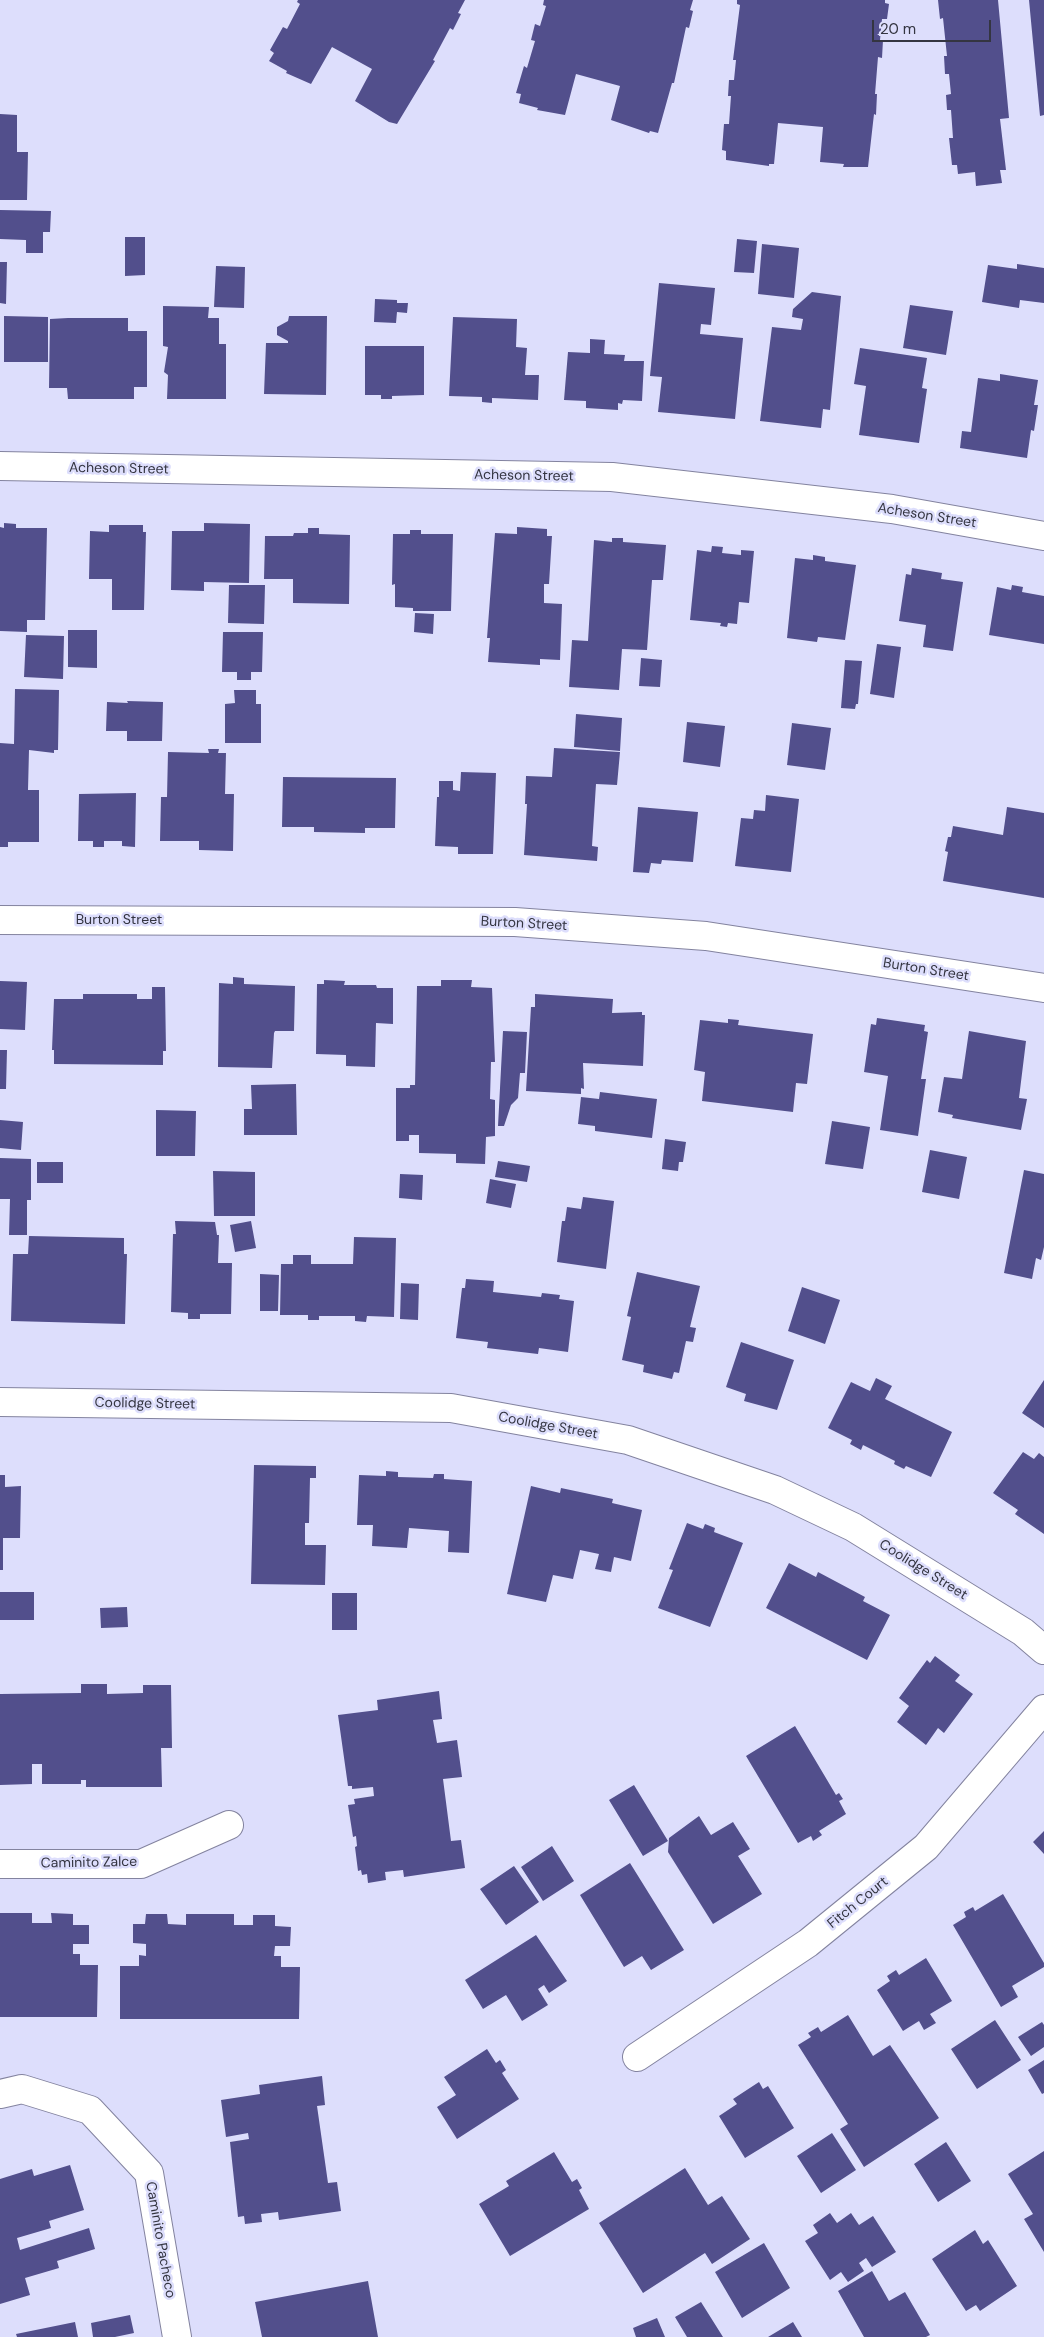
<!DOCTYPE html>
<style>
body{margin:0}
#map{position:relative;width:1044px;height:2337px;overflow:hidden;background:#dddefc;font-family:"DM Sans",sans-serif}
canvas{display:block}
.scale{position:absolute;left:872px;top:20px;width:119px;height:22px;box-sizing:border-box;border:2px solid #343541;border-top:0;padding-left:6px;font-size:15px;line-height:18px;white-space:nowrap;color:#343541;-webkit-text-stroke:4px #dddefc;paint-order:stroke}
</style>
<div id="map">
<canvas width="1044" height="2337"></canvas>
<div class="scale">20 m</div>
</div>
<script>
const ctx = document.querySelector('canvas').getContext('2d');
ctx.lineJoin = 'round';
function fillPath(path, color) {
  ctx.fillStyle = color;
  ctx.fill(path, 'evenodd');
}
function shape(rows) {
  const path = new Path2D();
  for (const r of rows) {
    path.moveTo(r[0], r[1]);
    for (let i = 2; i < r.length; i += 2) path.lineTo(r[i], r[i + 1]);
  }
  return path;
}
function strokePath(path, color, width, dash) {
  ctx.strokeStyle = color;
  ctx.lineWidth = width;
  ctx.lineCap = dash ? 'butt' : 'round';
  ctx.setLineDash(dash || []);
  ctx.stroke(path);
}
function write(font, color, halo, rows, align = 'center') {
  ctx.font = font + ' "DM Sans",sans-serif';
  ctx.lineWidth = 5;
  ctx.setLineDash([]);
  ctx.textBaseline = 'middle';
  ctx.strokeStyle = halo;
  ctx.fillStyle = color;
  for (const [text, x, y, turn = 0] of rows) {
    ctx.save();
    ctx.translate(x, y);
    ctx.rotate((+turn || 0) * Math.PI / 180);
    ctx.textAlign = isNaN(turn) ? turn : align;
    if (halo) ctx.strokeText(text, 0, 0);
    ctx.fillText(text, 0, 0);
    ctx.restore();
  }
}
const building = shape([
 [298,0,465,0,458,13,461,14,453,30,450,28,433,60,435,61,397,124,389,122,355,101,372,69,332,47,311,84,286,73,287,71,269,61,274,53,270,50,283,27,287,29,300,4,297,2],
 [544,0,693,0,690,10,693,11,689,28,686,27,674,83,672,83,658,133,650,131,649,133,611,120,620,86,576,74,565,115,537,110,538,108,519,103,521,94,516,93,524,66,527,68,535,41,531,40,535,24,540,26,546,6,543,5],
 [737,0,885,0,885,3,889,4,887,19,882,19,880,40,883,40,882,58,878,57,875,94,877,94,876,115,874,114,868,167,843,167,844,164,820,162,823,127,778,123,774,164,769,164,769,166,726,160,726,151,722,150,724,124,729,124,731,96,728,96,729,80,734,80,736,60,733,60,740,5,737,4],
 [938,0,998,0,1009,118,1000,119,1006,170,1000,170,1002,183,976,186,975,172,958,174,957,165,952,165,949,138,953,138,951,110,947,110,946,95,951,94,949,74,945,74,944,56,947,56,943,18,940,19],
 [1029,0,1044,0,1044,115,1040,116],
 [0,114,17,115,17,152,28,152,27,200,0,200],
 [0,210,51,211,50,232,43,232,43,253,26,253,26,240,0,239],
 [125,237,145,237,145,275,125,276],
 [737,239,757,241,754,273,734,272],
 [762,244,799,248,794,298,758,294],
 [0,262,7,262,6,304,0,303],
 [1017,264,1044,268,1044,303,1020,300,1019,308,982,302,988,265,1017,269],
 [216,266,245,267,244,308,214,307],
 [659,283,715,288,711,325,701,324,700,334,743,338,735,419,658,412,662,377,650,376],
 [812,292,841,296,830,410,823,409,821,428,760,421,772,327,801,330,803,319,792,317,793,309],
 [375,299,397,300,397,303,408,303,407,313,397,312,396,323,374,322],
 [910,305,953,311,946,355,903,348],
 [163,306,209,307,208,318,219,318,219,344,226,344,226,399,167,399,168,375,164,372,168,347,163,346],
 [4,316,48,317,48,362,4,362],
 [289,316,327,316,326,395,264,394,266,343,288,343,288,341,277,335,277,327,288,321],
 [453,317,517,319,516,347,527,348,525,375,539,375,538,400,492,398,492,403,482,402,482,397,449,396],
 [68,318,128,318,128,331,147,331,147,387,134,387,134,399,68,399,67,388,49,388,50,319],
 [590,339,605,340,604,354,625,355,624,361,644,361,642,401,623,400,622,404,618,403,618,410,586,408,586,401,564,400,568,352,590,353],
 [365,346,424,346,424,395,392,396,392,399,381,399,381,395,365,395],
 [860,348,927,358,922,388,927,389,919,443,859,435,866,386,854,384],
 [1000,374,1038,380,1034,405,1038,405,1034,431,1031,430,1027,458,960,448,962,431,971,432,978,378,1000,381],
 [4,523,16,524,16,528,47,528,45,620,27,620,27,632,0,631,0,527,4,528],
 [204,523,250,524,249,583,204,582,204,591,171,590,172,531,204,531],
 [109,525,143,525,143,532,146,532,144,610,112,610,112,579,89,579,90,531,109,532],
 [517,527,547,529,547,536,552,536,549,584,544,584,544,603,562,604,560,660,540,659,540,665,488,662,490,638,487,638,495,533,517,534],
 [308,528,319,528,319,534,350,535,349,604,293,603,293,579,264,579,265,536,293,536,294,533,308,533],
 [410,530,421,530,421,534,453,534,451,611,413,611,413,608,395,607,395,584,392,585,393,534,410,534],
 [612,538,623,538,623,542,666,545,663,580,652,580,647,650,622,649,619,690,569,687,572,640,588,641,594,540,612,542],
 [712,546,723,547,722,553,741,555,741,550,754,551,749,603,739,602,737,624,728,623,727,627,720,626,721,623,690,620,697,550,711,552],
 [813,555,825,557,825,561,856,565,845,640,818,637,817,642,787,638,795,558,813,560],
 [912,568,942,573,941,579,963,582,953,651,923,647,926,625,899,621,906,574,911,575],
 [229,585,265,585,264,624,228,623],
 [1012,585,1023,587,1022,592,1044,596,1044,644,989,635,997,587,1011,590],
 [415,613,434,614,433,634,414,632],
 [68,630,97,630,97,668,68,667],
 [223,632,263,632,262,672,251,672,251,680,237,680,237,672,222,672],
 [26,635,64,636,63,679,24,677],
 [877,644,901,647,894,698,870,694],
 [641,658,662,660,660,687,639,686],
 [845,660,862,661,858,704,856,704,855,709,841,708],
 [15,689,59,690,58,750,54,750,54,753,29,750,28,790,39,790,39,842,8,842,8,847,0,847,0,743,14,744],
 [234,690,256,690,256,704,261,704,261,743,225,743,225,704,235,703],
 [127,701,163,702,162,741,127,741,127,731,106,731,107,702,128,703],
 [576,714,622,718,620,751,574,747],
 [687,722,725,726,720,767,683,762],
 [792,723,831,728,825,770,787,765],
 [554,748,620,752,617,785,596,784,592,846,598,847,597,861,524,855,527,804,525,804,526,776,552,777],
 [208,749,219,749,218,753,226,753,225,794,234,794,233,851,199,850,199,841,160,841,161,797,167,797,168,752,209,753],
 [461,772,496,773,493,854,458,854,458,847,435,846,437,797,439,797,439,781,453,781,453,790,460,791],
 [283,777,396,778,395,828,365,828,365,833,314,832,314,827,282,827],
 [136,793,135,847,122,846,122,841,104,841,104,847,93,847,93,841,78,841,79,794],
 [766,795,799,799,791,872,735,866,741,818,753,819,754,810,765,811],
 [638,807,698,812,693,862,662,860,661,864,651,863,649,873,633,872],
 [1007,807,1044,813,1044,898,943,881,948,852,945,851,948,837,951,837,953,826,1003,835],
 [233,977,244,978,244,984,295,986,294,1031,275,1031,274,1033,272,1068,218,1067,219,983,233,984],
 [324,980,345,981,344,985,376,985,377,988,393,988,393,1024,376,1023,375,1067,346,1066,346,1055,316,1054,317,984,324,984],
 [441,980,472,980,471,987,492,988,495,1062,491,1062,490,1099,495,1100,495,1136,486,1137,485,1164,456,1163,456,1154,419,1153,419,1135,409,1135,409,1141,396,1141,396,1088,410,1088,410,1085,415,1085,417,986,441,986],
 [0,981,27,982,25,1030,0,1029],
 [152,987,165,987,166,1051,163,1051,163,1065,54,1064,54,1050,52,1050,54,999,83,999,83,994,137,994,137,999,152,999],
 [535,994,613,999,612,1013,642,1012,642,1015,645,1015,643,1066,583,1063,584,1089,581,1088,581,1094,526,1091,531,1007,535,1007],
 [877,1018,925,1025,924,1031,928,1032,921,1079,926,1079,918,1136,880,1130,888,1076,864,1072,871,1024,876,1025],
 [728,1019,739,1020,738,1025,813,1034,807,1084,796,1083,793,1112,702,1101,705,1072,694,1070,700,1020,728,1023],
 [503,1031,527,1032,525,1073,520,1073,518,1098,511,1105,504,1126,498,1126],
 [969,1031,1026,1041,1019,1098,1027,1099,1021,1130,952,1118,953,1115,938,1112,944,1077,962,1079],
 [0,1050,7,1050,6,1089,0,1089],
 [296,1084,297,1135,244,1135,244,1109,252,1109,251,1085],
 [600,1092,657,1099,652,1138,595,1131,595,1126,578,1124,581,1097,599,1099],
 [156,1110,196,1111,195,1156,156,1156],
 [0,1120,23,1122,21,1150,0,1148],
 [832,1121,870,1127,863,1169,825,1164],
 [665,1139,686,1142,683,1162,679,1162,678,1171,662,1169],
 [930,1150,967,1157,959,1199,922,1192],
 [0,1158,31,1159,31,1200,27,1200,27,1235,9,1235,10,1199,0,1199],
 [498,1161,530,1166,527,1182,495,1177],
 [37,1162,63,1162,63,1183,37,1183],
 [1024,1170,1044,1174,1044,1247,1041,1260,1036,1258,1032,1279,1004,1273],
 [213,1171,255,1172,255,1216,214,1216],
 [400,1174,423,1175,422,1200,399,1198],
 [490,1179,516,1184,511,1208,486,1203],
 [583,1197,614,1201,606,1269,557,1262,562,1221,565,1221,567,1207,581,1209],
 [175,1221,215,1222,217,1235,219,1235,218,1263,232,1263,231,1314,200,1314,200,1319,188,1319,188,1313,171,1312,173,1234,176,1234],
 [251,1221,256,1248,235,1252,230,1225],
 [29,1236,124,1238,124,1254,127,1254,125,1324,11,1321,13,1254,28,1254],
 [354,1237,396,1238,394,1317,367,1316,366,1322,355,1321,355,1316,319,1316,319,1320,308,1320,308,1315,280,1315,281,1264,293,1264,293,1255,311,1255,311,1264,353,1264],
 [637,1272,700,1286,690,1327,696,1328,693,1342,686,1341,679,1373,674,1372,672,1379,643,1372,644,1365,622,1360,631,1317,627,1316],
 [260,1274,279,1275,278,1311,260,1311],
 [466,1279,494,1281,493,1292,541,1297,542,1293,560,1295,559,1299,574,1301,568,1352,539,1348,538,1354,487,1348,488,1342,456,1338,462,1288,465,1288],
 [401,1283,419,1284,418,1320,400,1319],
 [802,1287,840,1300,825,1344,788,1331],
 [741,1342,794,1360,777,1410,744,1401,746,1394,726,1387],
 [876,1378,892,1386,885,1399,952,1432,931,1477,906,1466,904,1469,894,1464,895,1461,863,1445,861,1450,850,1444,852,1440,828,1428,851,1382,870,1391],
 [1044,1380,1044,1428,1022,1413],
 [1023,1452,1034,1459,1039,1453,1044,1457,1044,1534,1015,1514,1018,1510,993,1493],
 [254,1465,316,1466,316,1478,310,1478,309,1523,305,1523,305,1545,326,1545,325,1585,251,1584],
 [386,1471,398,1472,398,1477,433,1478,434,1474,444,1474,444,1479,472,1481,469,1553,448,1552,449,1531,409,1528,407,1548,372,1546,373,1525,357,1525,359,1475,386,1476],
 [0,1475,5,1475,5,1487,21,1486,20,1538,3,1538,3,1570,0,1570],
 [531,1486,560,1493,561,1488,613,1499,612,1503,642,1510,631,1561,614,1557,611,1572,595,1569,599,1554,580,1550,573,1579,553,1575,546,1602,507,1594],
 [687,1523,703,1529,705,1524,715,1528,714,1532,743,1543,710,1627,658,1608,673,1570,669,1569],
 [789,1563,816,1577,818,1572,865,1597,863,1601,890,1615,867,1660,766,1608],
 [0,1592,34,1592,34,1620,0,1620],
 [332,1593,357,1593,357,1630,332,1630],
 [127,1607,128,1627,101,1628,100,1608],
 [935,1656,960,1675,955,1681,973,1694,944,1733,938,1728,926,1745,897,1722,909,1706,899,1698,927,1660,930,1663],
 [81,1684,107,1684,107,1694,143,1693,143,1685,171,1685,172,1748,161,1748,162,1787,86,1787,86,1780,81,1780,81,1784,42,1784,42,1764,32,1764,32,1784,0,1785,0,1694,81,1693],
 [439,1691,442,1719,433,1720,437,1743,457,1740,462,1777,443,1779,451,1841,461,1840,465,1868,404,1877,403,1870,385,1872,386,1880,368,1883,367,1874,362,1875,361,1870,358,1871,355,1847,357,1846,356,1836,353,1837,348,1805,355,1804,354,1799,374,1796,373,1787,352,1789,352,1786,348,1786,338,1715,378,1710,377,1700],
 [795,1726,836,1795,839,1793,843,1799,839,1801,846,1814,819,1831,822,1835,813,1841,811,1836,798,1843,746,1756],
 [634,1785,668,1841,643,1856,609,1800],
 [699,1816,711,1835,733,1822,750,1849,738,1856,762,1894,713,1924,668,1852,669,1838],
 [1044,1831,1044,1854,1033,1842],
 [552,1846,574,1881,543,1901,521,1867],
 [630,1863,684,1950,651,1970,642,1956,624,1967,580,1895],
 [514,1866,539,1902,506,1925,480,1889],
 [1003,1894,1044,1963,1044,1967,1012,1986,1018,1997,1001,2007,953,1925,966,1917,964,1912,973,1907,975,1911],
 [0,1913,32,1913,32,1923,52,1923,51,1913,73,1914,73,1925,89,1925,89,1944,73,1944,73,1954,80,1954,80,1965,98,1965,97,2017,0,2017],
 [146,1914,167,1914,168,1924,186,1925,186,1914,234,1914,234,1925,253,1925,253,1915,275,1915,275,1926,291,1927,290,1946,275,1946,274,1956,281,1956,281,1967,300,1967,299,2019,120,2019,120,1966,139,1966,139,1955,146,1956,146,1944,133,1943,133,1924,145,1924],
 [536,1935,567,1981,549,1993,544,1985,538,1989,548,2005,522,2021,506,1995,483,2009,465,1980],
 [926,1958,952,2001,930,2014,936,2023,924,2030,919,2021,903,2031,877,1990,890,1981,887,1976,896,1970,899,1975],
 [848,2015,873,2056,890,2045,939,2118,864,2167,840,2129,848,2124,798,2045,811,2037,808,2033,818,2027,821,2032],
 [995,2020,1021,2060,977,2089,951,2049],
 [1042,2022,1044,2025,1044,2047,1031,2056,1018,2037],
 [487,2049,496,2063,500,2060,506,2070,502,2073,519,2099,457,2139,437,2107,456,2095,444,2077],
 [1044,2060,1044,2093,1042,2094,1028,2070],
 [322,2076,325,2105,317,2106,328,2183,337,2182,341,2211,279,2220,278,2212,261,2214,262,2222,245,2224,244,2216,238,2217,230,2142,249,2139,248,2133,226,2137,221,2100,260,2094,259,2085],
 [759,2082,763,2089,768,2086,794,2128,745,2158,719,2116,737,2104,733,2099],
 [832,2133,856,2170,821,2193,797,2156],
 [946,2142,971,2181,938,2202,914,2164],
 [1044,2151,1044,2252,1024,2219,1033,2214,1008,2174],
 [554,2152,572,2182,577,2179,582,2188,579,2190,589,2209,510,2256,479,2204,509,2186,506,2181],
 [70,2165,84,2210,49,2221,51,2228,17,2238,20,2250,89,2228,95,2249,57,2261,59,2268,25,2278,30,2295,0,2304,0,2179,32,2169,34,2176],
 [685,2168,708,2205,722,2196,750,2239,712,2264,705,2253,643,2293,599,2223],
 [830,2213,837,2223,851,2213,859,2225,873,2216,896,2252,872,2267,866,2258,859,2263,864,2271,848,2282,841,2272,830,2280,805,2241,818,2233,813,2225],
 [975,2230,983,2244,988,2240,1017,2286,980,2311,976,2305,966,2311,932,2259],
 [764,2243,790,2288,742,2318,715,2272],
 [872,2271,889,2301,905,2292,930,2335,926,2337,864,2337,838,2291],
 [368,2281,378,2337,262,2337,255,2302],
 [701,2302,723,2337,687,2337,675,2317],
 [130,2315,134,2333,115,2337,93,2337,91,2323],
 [657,2318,665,2337,636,2337,633,2328],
 [75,2322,78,2337,17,2337,16,2334],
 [793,2322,802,2337,768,2337]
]);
const minor = shape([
 [0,466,612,477,892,509,1044,536],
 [0,920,515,922,706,936,1044,988],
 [0,1402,451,1408,628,1440,775,1490,853,1527,1023,1632,1044,1650],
 [0,1864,141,1864,229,1825],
 [637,2057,808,1943,926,1847,1044,1709],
 [0,2094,22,2089,90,2110,149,2173,177,2337]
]);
const streetNames = [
 ["Acheson Street",119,469,1],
 ["Acheson Street",524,476,1],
 ["Acheson Street",927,516,9],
 ["Burton Street",119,920],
 ["Burton Street",524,924,3],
 ["Burton Street",926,970,9],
 ["Coolidge Street",145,1404,1],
 ["Coolidge Street",548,1426,10],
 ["Coolidge Street",923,1570,32],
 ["Caminito Zalce",89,1863,-1],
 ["Fitch Court",858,1903,-39],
 ["Caminito Pacheco",160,2240,80]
];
fillPath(building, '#524f8c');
strokePath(minor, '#83839f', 30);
strokePath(minor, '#fff', 28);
write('14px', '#343541', '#dddefc', streetNames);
</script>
